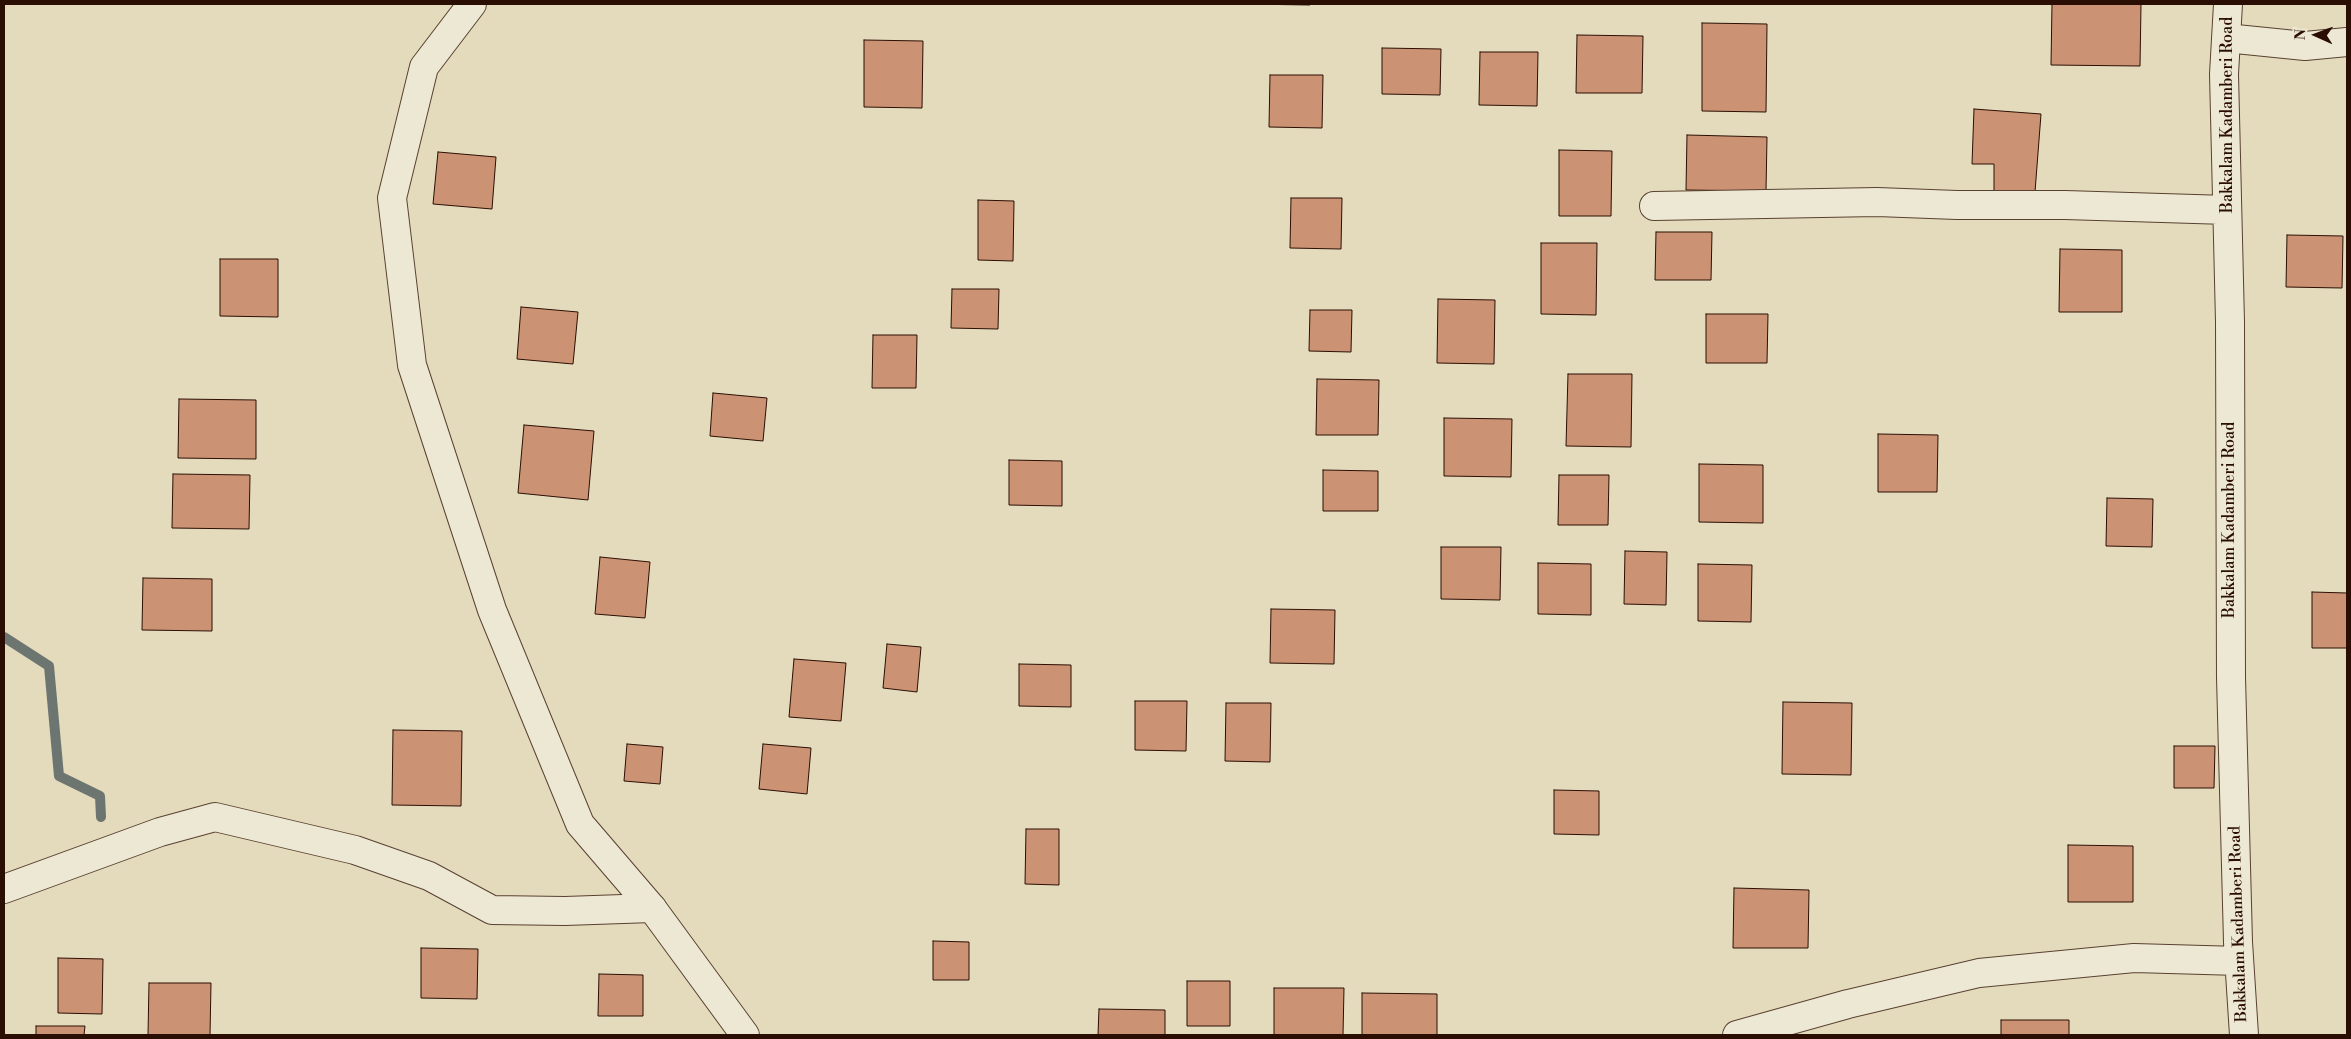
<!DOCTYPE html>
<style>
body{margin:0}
#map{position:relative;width:2351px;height:1039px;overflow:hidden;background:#e3dbbc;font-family:"Libre Bodoni",serif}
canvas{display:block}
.frame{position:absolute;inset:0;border:5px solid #2b0e03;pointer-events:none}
.north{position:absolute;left:2291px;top:10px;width:50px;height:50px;-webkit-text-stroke:4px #ede8d3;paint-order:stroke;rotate:272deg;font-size:14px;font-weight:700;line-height:20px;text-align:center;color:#2b0e03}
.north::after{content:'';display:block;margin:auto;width:18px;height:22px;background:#2b0e03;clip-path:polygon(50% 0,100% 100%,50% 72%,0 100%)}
</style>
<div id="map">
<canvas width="2351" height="1039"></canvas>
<div class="frame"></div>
<div class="north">N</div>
</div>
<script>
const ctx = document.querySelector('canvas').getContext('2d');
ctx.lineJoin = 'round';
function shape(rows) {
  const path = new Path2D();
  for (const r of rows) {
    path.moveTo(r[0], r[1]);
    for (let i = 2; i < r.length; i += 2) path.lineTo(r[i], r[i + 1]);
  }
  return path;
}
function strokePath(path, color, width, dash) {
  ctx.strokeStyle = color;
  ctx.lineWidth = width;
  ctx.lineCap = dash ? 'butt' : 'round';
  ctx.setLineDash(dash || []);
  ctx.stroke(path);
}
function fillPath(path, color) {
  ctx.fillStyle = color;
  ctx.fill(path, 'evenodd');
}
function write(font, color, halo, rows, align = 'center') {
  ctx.font = font + ' "Libre Bodoni",serif';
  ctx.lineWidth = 4;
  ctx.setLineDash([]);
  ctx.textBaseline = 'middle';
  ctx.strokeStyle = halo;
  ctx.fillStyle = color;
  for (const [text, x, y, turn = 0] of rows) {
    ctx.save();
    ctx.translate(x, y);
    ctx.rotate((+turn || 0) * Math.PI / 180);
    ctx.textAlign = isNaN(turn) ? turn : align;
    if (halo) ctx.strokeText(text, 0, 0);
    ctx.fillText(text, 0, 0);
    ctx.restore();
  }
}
const stream = shape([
 [4,637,49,666,59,776,100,796,101,817]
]);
const building = shape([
 [1245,4,1310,4,1310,5,1245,4],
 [2052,4,2141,4,2140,66,2051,65,2052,4],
 [1702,23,1767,24,1766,112,1702,111,1702,23],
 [1577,35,1643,36,1642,93,1576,93,1577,35],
 [864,40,923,41,922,108,864,107,864,40],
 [1382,48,1441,49,1440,95,1382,94,1382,48],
 [1480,52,1538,52,1537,106,1479,105,1480,52],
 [1270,75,1323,75,1322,128,1269,127,1270,75],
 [1974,109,2041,114,2035,192,1994,191,1994,164,1972,164,1974,109],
 [1687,135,1767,137,1766,191,1686,190,1687,135],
 [1559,150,1612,151,1611,216,1559,216,1559,150],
 [438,152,496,157,492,209,433,204,438,152],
 [1291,198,1342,198,1341,249,1290,248,1291,198],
 [978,200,1014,201,1013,261,978,260,978,200],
 [1656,232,1712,232,1711,280,1655,280,1656,232],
 [2287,235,2343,236,2342,288,2286,287,2287,235],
 [1541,243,1597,243,1596,315,1541,314,1541,243],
 [2060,249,2122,250,2122,312,2059,312,2060,249],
 [220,259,278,259,278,317,220,316,220,259],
 [952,289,999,289,998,329,951,328,952,289],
 [1438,299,1495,300,1494,364,1437,363,1438,299],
 [521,307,578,312,573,364,517,359,521,307],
 [1310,310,1352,310,1351,352,1309,351,1310,310],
 [1706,314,1768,314,1767,363,1706,363,1706,314],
 [873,335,917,335,916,388,872,388,873,335],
 [1568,374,1632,374,1631,447,1566,446,1568,374],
 [1317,379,1379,380,1378,435,1316,435,1317,379],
 [713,393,767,398,763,441,710,436,713,393],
 [179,399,256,400,256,459,178,458,179,399],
 [1444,418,1512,419,1511,477,1444,476,1444,418],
 [524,425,594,431,588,500,518,493,524,425],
 [1878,434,1938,435,1937,492,1878,492,1878,434],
 [1009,460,1062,461,1062,506,1009,505,1009,460],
 [1699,464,1763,465,1763,523,1699,522,1699,464],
 [1323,470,1378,471,1378,511,1323,511,1323,470],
 [173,474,250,475,249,529,172,528,173,474],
 [1559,475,1609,475,1608,525,1558,525,1559,475],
 [2107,498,2153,499,2152,547,2106,546,2107,498],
 [1441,547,1501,547,1500,600,1441,599,1441,547],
 [1625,551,1667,552,1666,605,1624,604,1625,551],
 [600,557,650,562,645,618,595,614,600,557],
 [1538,563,1591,564,1591,615,1538,614,1538,563],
 [1698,564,1752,565,1751,622,1698,621,1698,564],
 [143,578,212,579,212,631,142,630,143,578],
 [2312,592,2347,593,2347,648,2312,648,2312,592],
 [1271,609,1335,610,1334,664,1270,663,1271,609],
 [887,644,921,647,917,692,883,688,887,644],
 [794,659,846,663,841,721,789,717,794,659],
 [1019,664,1071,665,1071,707,1019,706,1019,664],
 [1135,701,1187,701,1186,751,1135,750,1135,701],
 [1783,702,1852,703,1851,775,1782,774,1783,702],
 [1226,703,1271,703,1270,762,1225,761,1226,703],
 [393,730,462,731,461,806,392,805,393,730],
 [627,744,663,747,660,784,624,781,627,744],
 [763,744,811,748,807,794,759,789,763,744],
 [2174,746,2215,746,2214,788,2174,788,2174,746],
 [1554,790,1599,791,1599,835,1554,834,1554,790],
 [1026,829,1059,829,1059,885,1025,884,1026,829],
 [2068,845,2133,846,2133,902,2068,902,2068,845],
 [1734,888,1809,890,1808,948,1733,948,1734,888],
 [933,941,969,942,969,980,933,980,933,941],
 [421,948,478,949,477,999,421,998,421,948],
 [58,958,103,959,102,1014,58,1013,58,958],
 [599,974,643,975,643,1016,598,1016,599,974],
 [1187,981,1230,981,1230,1026,1187,1026,1187,981],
 [149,983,211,983,210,1035,148,1035,149,983],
 [1274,988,1344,988,1343,1035,1274,1035,1274,988],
 [1362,993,1437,994,1437,1035,1362,1035,1362,993],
 [1099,1009,1165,1010,1165,1035,1098,1035,1099,1009],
 [2001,1020,2069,1020,2069,1035,2001,1035,2001,1020],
 [36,1026,85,1026,84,1035,36,1035,36,1026]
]);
const minor = shape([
 [2228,4,2224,74,2230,322,2231,677,2238,942,2244,1035],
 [2226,38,2305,46,2347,42],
 [1654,206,1877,202,1957,205,2065,205,2227,210],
 [4,889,160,832,215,817,355,850,429,876,492,910,565,911,652,908],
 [1737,1035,1848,1004,1979,973,2134,958,2239,961]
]);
const tertiary = shape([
 [472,4,424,67,392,198,412,365,492,610,580,824,652,908,745,1035]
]);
const streetNames = [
 ["Bakkalam Kadamberi Road",2228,115,-90],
 ["Bakkalam Kadamberi Road",2230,520,-90],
 ["Bakkalam Kadamberi Road",2239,924,-92]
];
strokePath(stream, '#6d7571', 10);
fillPath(building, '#cb9374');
strokePath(building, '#2b0e03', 1);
strokePath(minor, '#594131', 30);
strokePath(tertiary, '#594131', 30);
strokePath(minor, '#ede8d3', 28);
strokePath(tertiary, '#ede8d3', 28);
write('16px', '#2b0e03', '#ede8d3', streetNames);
</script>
